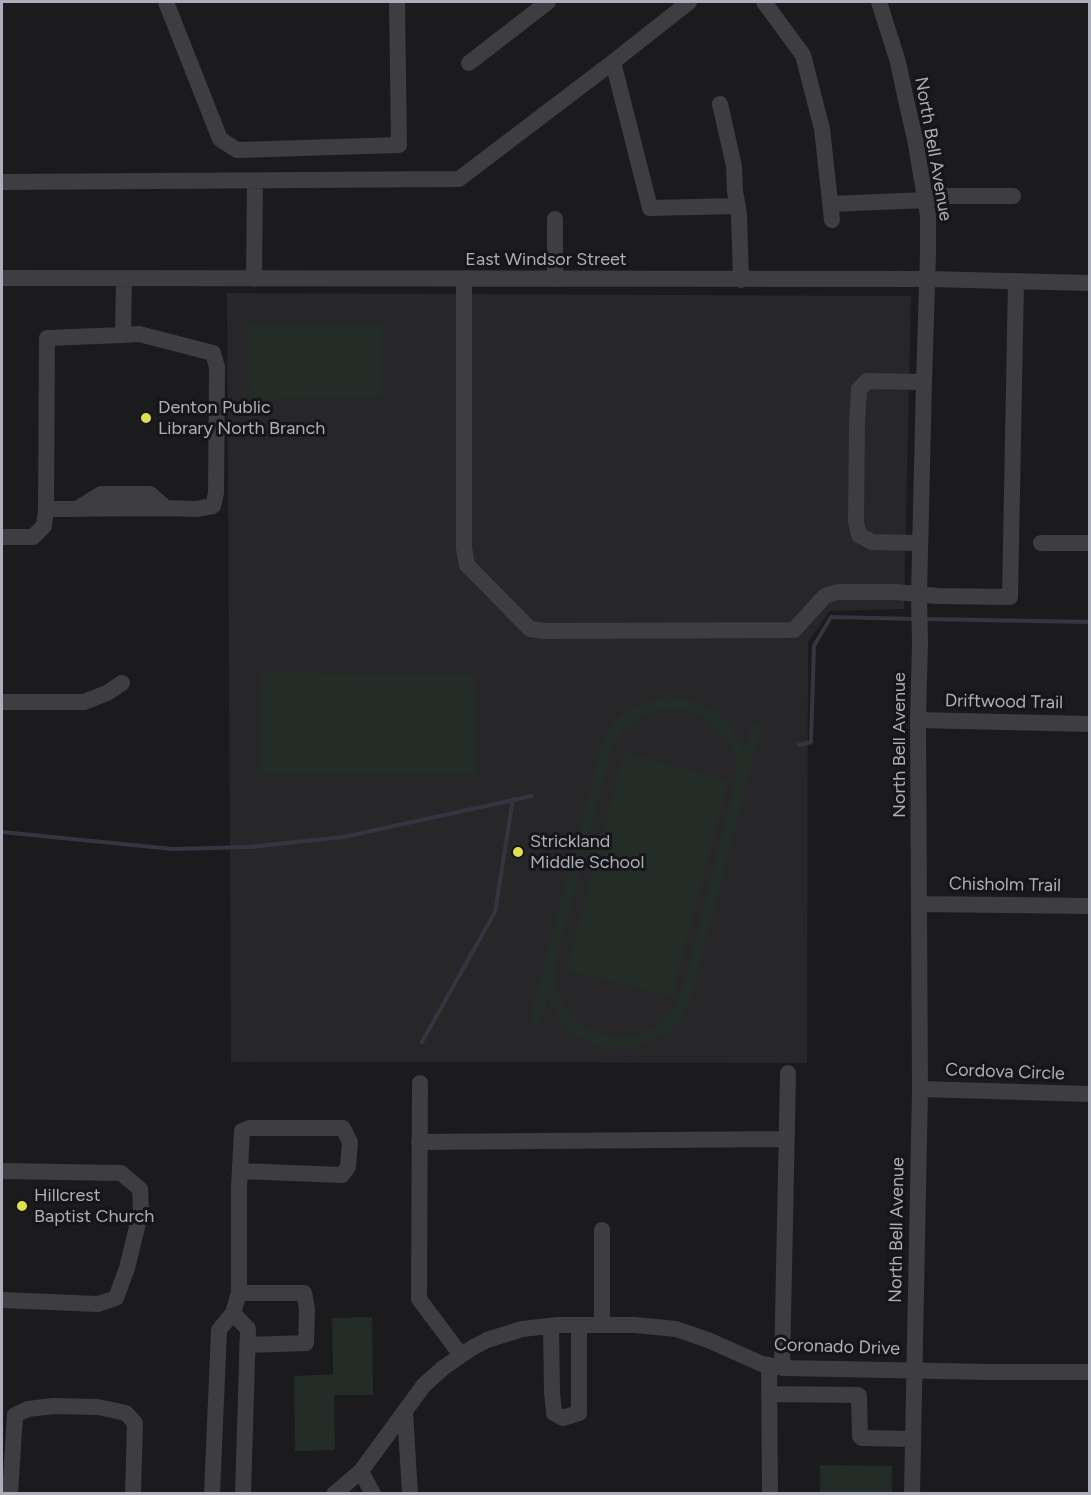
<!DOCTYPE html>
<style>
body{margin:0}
#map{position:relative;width:1091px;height:1495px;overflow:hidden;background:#1b1a1c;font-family:Figtree,sans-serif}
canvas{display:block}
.frame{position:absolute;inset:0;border:3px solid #aeaeba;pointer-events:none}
</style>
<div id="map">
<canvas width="1091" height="1495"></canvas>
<div class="frame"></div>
</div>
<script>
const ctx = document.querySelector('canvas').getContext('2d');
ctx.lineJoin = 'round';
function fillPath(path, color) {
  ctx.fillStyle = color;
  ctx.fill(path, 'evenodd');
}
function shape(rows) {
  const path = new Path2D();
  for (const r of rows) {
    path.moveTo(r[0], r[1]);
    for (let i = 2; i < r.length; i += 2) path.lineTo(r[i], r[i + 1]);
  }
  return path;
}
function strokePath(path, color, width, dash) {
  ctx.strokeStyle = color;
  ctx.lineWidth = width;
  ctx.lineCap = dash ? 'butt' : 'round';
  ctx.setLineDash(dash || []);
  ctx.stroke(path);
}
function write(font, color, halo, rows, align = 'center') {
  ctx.font = font + ' Figtree,sans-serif';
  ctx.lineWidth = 6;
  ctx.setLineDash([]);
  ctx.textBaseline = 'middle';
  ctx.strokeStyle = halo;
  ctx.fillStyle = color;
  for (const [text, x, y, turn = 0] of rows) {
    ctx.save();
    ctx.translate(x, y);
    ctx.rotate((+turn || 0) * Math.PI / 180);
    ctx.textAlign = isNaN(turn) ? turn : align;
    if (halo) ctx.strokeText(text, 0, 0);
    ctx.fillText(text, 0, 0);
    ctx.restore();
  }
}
const built = shape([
 [227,293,911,296,904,609,830,611,808,642,807,1063,231,1062]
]);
const green = shape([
 [382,323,382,398,249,399,248,324],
 [262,673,474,674,474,774,262,774],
 [669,697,683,698,697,702,717,712,732,728,744,751,752,723,762,725,690,1001,683,1016,674,1027,662,1036,648,1043,634,1048,619,1049,602,1048,589,1043,576,1036,561,1022,552,1007,548,997,540,1024,529,1021,593,779,600,749,610,729,618,718,629,709,654,699],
 [662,709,677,709,693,713,711,723,722,734,731,747,736,760,736,777,684,984,678,1000,671,1012,661,1022,647,1032,634,1036,615,1038,589,1030,577,1022,567,1011,559,996,555,981,555,966,611,751,621,733,632,723,647,714],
 [624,752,729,780,672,997,566,970],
 [372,1317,373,1395,334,1395,335,1450,295,1451,294,1376,333,1374,332,1318],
 [820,1465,892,1466,892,1493,820,1493]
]);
const stream = shape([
 [925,619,1090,622],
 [799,745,811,742,814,646,831,617,915,619],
 [2,832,173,849,250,847,343,837,532,796],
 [422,1042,495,912,513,799]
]);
const minor = shape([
 [166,2,220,139,237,150,399,145,397,2],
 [764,2,803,55,822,129,832,220],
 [879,2,898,62,906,100,915,139,928,216,928,253,924,382,919,595,920,643,918,720,920,1089,912,1494],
 [613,62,650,208,738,206],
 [469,63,548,2],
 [720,104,734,166,735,191,739,214,741,280],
 [2,182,459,179,613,62,689,2],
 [831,204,925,200,941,196,1013,196],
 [555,219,555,279],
 [2,278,927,279,1090,283],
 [254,279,255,181],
 [464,279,464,548,467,565,530,629,545,631,794,630,825,596,837,592,896,592,938,596,1010,597,1016,281],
 [46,509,166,508,196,509,213,506,216,493,217,367,213,353,139,334,123,335],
 [77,509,101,494,150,494,166,508],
 [2,537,33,537,44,526,46,509,47,338,123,335,124,278],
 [920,543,872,542,859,535,856,522,857,422,859,389,867,381,924,382],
 [1041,543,1090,543],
 [2,702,84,702,107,693,122,683],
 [918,720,1090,724],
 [920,904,1090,906],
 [420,1083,419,1299,461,1355],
 [920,1089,1090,1094],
 [419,1142,786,1139],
 [2,1171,121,1173,140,1189,141,1211,127,1268,116,1298,98,1304,2,1300],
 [240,1171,342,1175,348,1167,350,1142,343,1128,249,1128,242,1131,239,1187,239,1293,233,1313,248,1329,243,1494],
 [239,1293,304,1293,307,1309,306,1343,247,1345],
 [602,1325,602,1230],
 [551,1326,552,1392,554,1413,563,1418,579,1413,579,1325],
 [769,1365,770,1494],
 [782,1368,788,1073],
 [770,1394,857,1395,859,1396,860,1436,862,1438,913,1439],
 [405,1411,410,1494],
 [361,1471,373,1494],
 [10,1494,15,1415,28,1409,53,1406,98,1407,126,1413,135,1423,133,1494],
 [212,1494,219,1330,233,1313],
 [334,1494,361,1471,424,1385,443,1368,472,1348,487,1340,522,1329,558,1325,635,1325,676,1329,708,1340,762,1364,785,1368,989,1372,1090,1372]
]);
const markers = [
 [146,418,6,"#e0df4d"],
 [518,852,6,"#e0df4d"],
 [22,1206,6,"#e0df4d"]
];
const streetNames = [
 ["North Bell Avenue",933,149,80],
 ["East Windsor Street",546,260],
 ["Driftwood Trail",1004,702,1],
 ["North Bell Avenue",900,745,-90],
 ["Chisholm Trail",1005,885,1],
 ["Cordova Circle",1005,1072,2],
 ["North Bell Avenue",897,1230,-89],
 ["Coronado Drive",837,1347,2]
];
const poiNames = [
 ["Denton Public",158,408],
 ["Library North Branch",158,429],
 ["Strickland",530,842],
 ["Middle School",530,863],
 ["Hillcrest",34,1196],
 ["Baptist Church",34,1217]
];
fillPath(built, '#272629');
fillPath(green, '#242c27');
strokePath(stream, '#333641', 4);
strokePath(minor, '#3e3d42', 16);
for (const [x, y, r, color] of markers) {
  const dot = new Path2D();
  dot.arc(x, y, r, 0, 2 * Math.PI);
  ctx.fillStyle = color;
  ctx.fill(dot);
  strokePath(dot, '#161517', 2);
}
write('18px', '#aeaeba', '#161517', streetNames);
write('18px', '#aeaeba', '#161517', poiNames, 'left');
</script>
